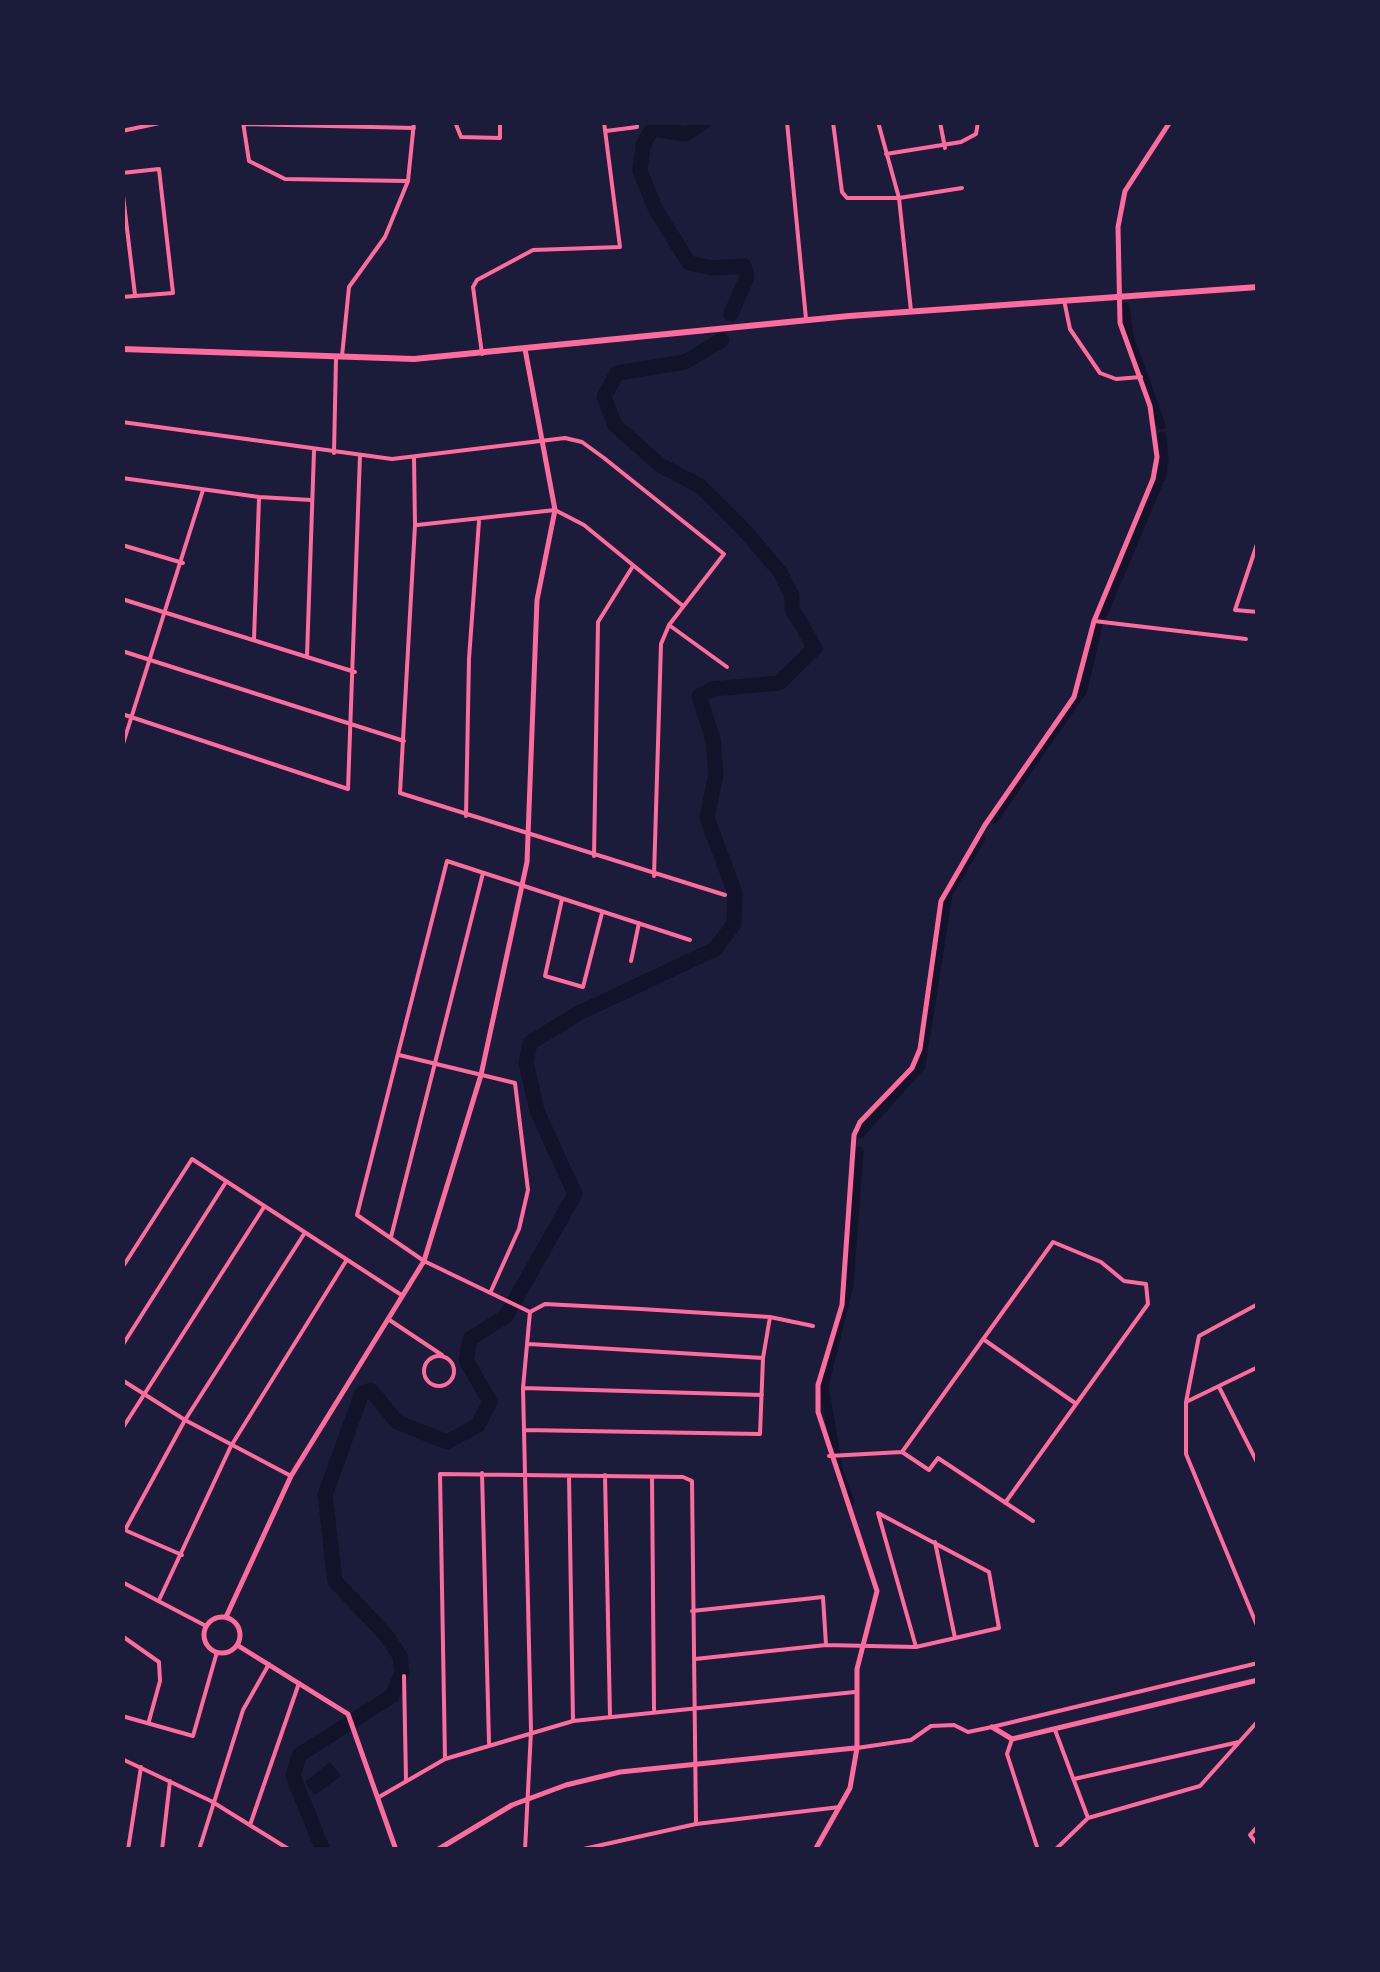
<!DOCTYPE html>
<style>
body{margin:0}
#map{position:relative;width:1380px;height:1972px;overflow:hidden;background:#1b1b3a;font-family:"PT Serif",serif}
canvas{display:block}
.frame{position:absolute;inset:0;border:125px solid #1b1b3a;pointer-events:none}
</style>
<div id="map">
<canvas width="1380" height="1972"></canvas>
<div class="frame"></div>
</div>
<script>
const ctx = document.querySelector('canvas').getContext('2d');
ctx.lineJoin = 'round';
function fillPath(path, color) {
  ctx.fillStyle = color;
  ctx.fill(path, 'evenodd');
}
function shape(rows) {
  const path = new Path2D();
  for (const r of rows) {
    if (r.length === 3) {
      path.moveTo(r[0] + r[2], r[1]);
      path.arc(r[0], r[1], r[2], 0, 2 * Math.PI);
      continue;
    }
    path.moveTo(r[0], r[1]);
    for (let i = 2; i < r.length; i += 2) path.lineTo(r[i], r[i + 1]);
  }
  return path;
}
function strokePath(path, color, width, dash) {
  ctx.strokeStyle = color;
  ctx.lineWidth = width;
  ctx.lineCap = dash ? 'butt' : 'round';
  ctx.setLineDash(dash || []);
  ctx.stroke(path);
}
const water = shape([
 [330,1762,341,1776,315,1795,305,1782]
]);
const canal = shape([
 [1125,307,1129,336,1161,425],
 [1162,436,1164,462],
 [1161,478,1163,469],
 [1103,614,1158,484],
 [994,819,1083,690,1098,625],
 [860,1134,921,1066,948,894,981,838],
 [850,1501,839,1473,824,1386,849,1285,859,1151]
]);
const river = shape([
 [704,122,686,134,652,129,643,145,640,171,656,210,689,263,712,268,744,266,747,277,731,314],
 [323,1850,293,1776,299,1755,392,1696,402,1673,400,1656,386,1635,335,1581,325,1495,362,1393,371,1390,397,1422,447,1442,478,1425,490,1402,466,1360,470,1339,506,1316,575,1194,537,1111,526,1062,530,1043,577,1014,715,949,734,924,735,893,707,818,716,774,713,740,699,696,713,689,779,683,815,648,792,609,792,596,780,572,746,532,700,486,660,465,615,425,604,397,617,373,685,362,722,340]
]);
const minor = shape([
 [243,122,249,161,285,179,406,181],
 [455,122,461,137,500,138,500,122],
 [787,122,806,319],
 [833,122,842,192,847,198,899,198,962,188],
 [878,122,899,198,911,311],
 [940,122,945,148],
 [244,124,414,128],
 [122,131,164,122],
 [606,131,637,127,637,122],
 [886,154,961,142,976,134,978,122],
 [122,173,159,169,173,293,122,297],
 [122,187,135,295],
 [1064,300,1070,329,1100,373,1116,379,1141,377],
 [482,354,473,287,477,280,533,250,620,247,604,122],
 [342,356,349,287,385,237,408,181,414,122],
 [122,422,392,459,565,438,582,442,604,458,724,554,669,625,661,644,654,876],
 [334,453,336,358],
 [414,458,415,525,400,793,725,895],
 [122,478,259,497,311,500],
 [417,525,555,510,584,525,683,606],
 [1258,541,1235,610,1258,612],
 [122,545,183,563],
 [122,599,355,672],
 [1094,621,1246,639],
 [669,625,727,667],
 [254,639,259,499],
 [122,651,404,741],
 [307,656,314,451],
 [122,714,348,789,360,455],
 [122,747,203,490],
 [466,816,469,659,479,521],
 [594,856,598,622,633,566],
 [562,899,545,976,583,987,602,913],
 [631,961,639,923],
 [399,1055,515,1083,528,1190,519,1229,491,1291],
 [391,1237,483,873],
 [122,1268,192,1159,403,1296],
 [1258,1304,1199,1336,1186,1402,1186,1454,1258,1628],
 [530,1312,424,1261,357,1215,447,861,690,940],
 [530,1312,545,1304,641,1309,770,1317,813,1326],
 [388,1319,442,1355],
 [983,1339,1075,1403],
 [529,1344,763,1358],
 [122,1346,226,1182],
 [439,1371,15],
 [122,1380,185,1420,291,1476],
 [1219,1387,1258,1464],
 [523,1388,762,1395],
 [1186,1402,1258,1367],
 [122,1429,264,1207],
 [524,1430,760,1434,763,1358,770,1317],
 [902,1452,1053,1242,1101,1262,1124,1281,1146,1284,1148,1304,1005,1503],
 [829,1456,902,1452,929,1470,938,1458,1033,1521],
 [482,1473,489,1743],
 [605,1475,610,1716],
 [569,1476,573,1721],
 [652,1477,654,1710],
 [878,1513,916,1647],
 [125,1530,185,1420,304,1234],
 [127,1531,182,1555],
 [935,1542,955,1638],
 [122,1582,206,1626],
 [160,1598,231,1446,346,1261],
 [692,1611,823,1597,826,1645],
 [122,1636,159,1662,160,1681,149,1721],
 [695,1659,826,1645,916,1647,999,1628,989,1572,878,1513],
 [404,1676,406,1780],
 [122,1716,193,1736,217,1652],
 [1055,1730,1088,1818,1055,1850],
 [1012,1739,1007,1754,1038,1850],
 [857,1748,911,1740,931,1726,954,1725,968,1732,992,1727,1258,1663],
 [122,1759,211,1801,290,1850],
 [445,1759,440,1474,683,1477,692,1481,696,1824],
 [1074,1779,1239,1742],
 [379,1797,445,1759,573,1721,855,1692],
 [1088,1818,1200,1786,1258,1721],
 [250,1825,299,1683],
 [1258,1826,1250,1835,1258,1845],
 [128,1850,141,1767],
 [162,1850,170,1781],
 [199,1850,243,1710,269,1664],
 [525,1850,531,1731,523,1388,530,1312],
 [579,1850,696,1824,840,1807]
]);
const tertiary = shape([
 [222,1635,18],
 [226,1617,291,1476,424,1261,481,1075,527,862,537,600,555,510,525,349],
 [237,1645,348,1714,396,1850],
 [992,1727,1012,1739,1258,1680],
 [437,1850,512,1805,566,1785,620,1772,855,1748],
 [815,1850,850,1788,857,1748,857,1669,877,1591,818,1412,818,1385,842,1305,854,1135,860,1122,912,1068,920,1049,941,901,985,825,1074,697,1094,621,1153,479,1157,457,1150,406,1120,323,1118,227,1125,191,1170,122]
]);
const primary = shape([
 [122,349,414,359,849,316,1258,287]
]);
fillPath(water, '#12122b');
strokePath(canal, '#12122b', 9);
strokePath(river, '#12122b', 15);
strokePath(minor, '#ff6b9d', 4);
strokePath(tertiary, '#ff6b9d', 5);
strokePath(primary, '#ff6b9d', 6);
</script>
